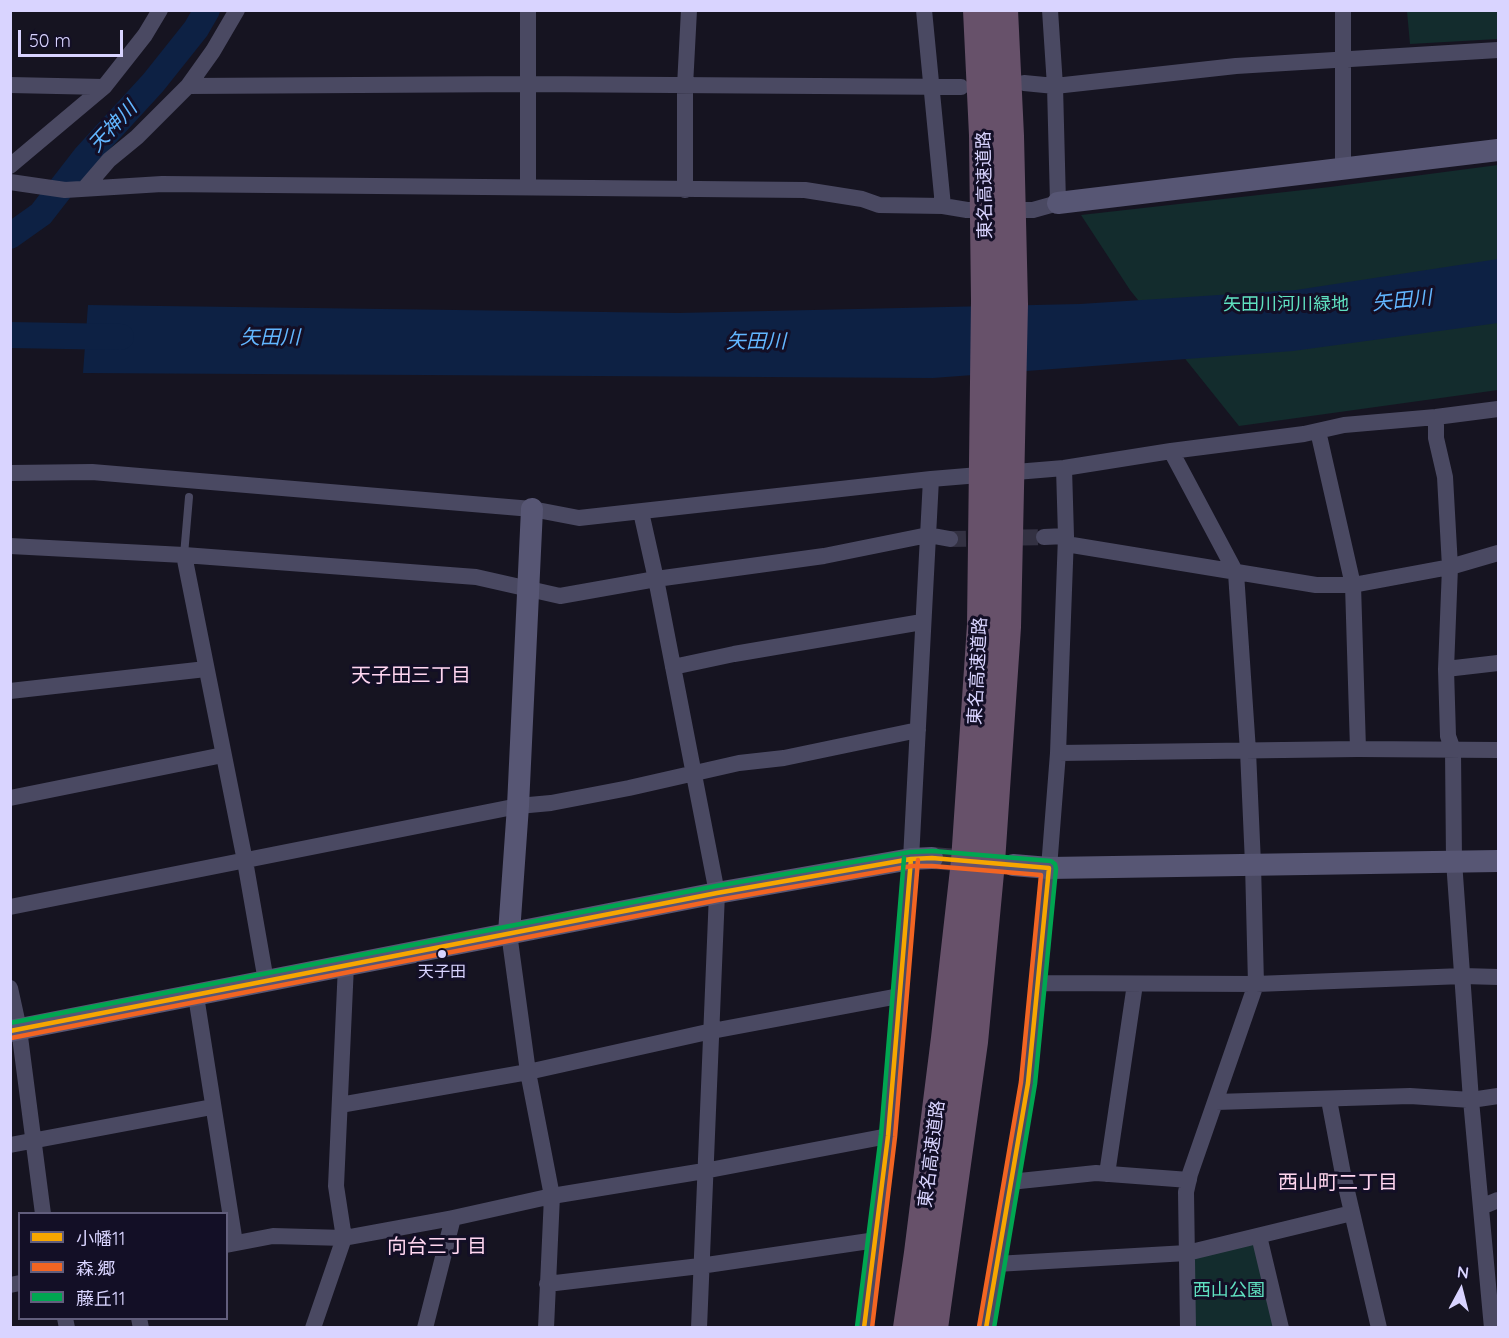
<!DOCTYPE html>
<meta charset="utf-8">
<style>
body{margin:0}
#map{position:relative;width:1509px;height:1338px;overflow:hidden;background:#161421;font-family:Quicksand,"Noto Sans JP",sans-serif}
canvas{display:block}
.frame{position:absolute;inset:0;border:12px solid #d9d4ff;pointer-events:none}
.legend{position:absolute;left:18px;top:1212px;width:210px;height:108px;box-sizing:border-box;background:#130f26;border:2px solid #625e7d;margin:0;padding:8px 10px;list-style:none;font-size:18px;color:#d9d4ff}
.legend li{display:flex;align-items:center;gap:12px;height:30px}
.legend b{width:30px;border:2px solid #625e7d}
.north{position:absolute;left:1431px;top:1260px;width:60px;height:60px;-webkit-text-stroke:4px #130f26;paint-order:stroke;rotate:7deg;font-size:16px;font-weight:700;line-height:24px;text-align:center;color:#d9d4ff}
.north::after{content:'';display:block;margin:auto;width:21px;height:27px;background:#d9d4ff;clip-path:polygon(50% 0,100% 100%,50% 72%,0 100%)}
.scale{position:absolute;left:18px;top:30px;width:105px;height:27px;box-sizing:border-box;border:3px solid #d9d4ff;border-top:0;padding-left:8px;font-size:18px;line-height:21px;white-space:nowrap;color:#d9d4ff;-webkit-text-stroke:4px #130f26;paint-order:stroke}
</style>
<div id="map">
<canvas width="1509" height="1338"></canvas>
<div class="frame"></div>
<ul class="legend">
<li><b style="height:8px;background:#f7a600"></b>小幡11</li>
<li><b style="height:8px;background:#f26522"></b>森.郷</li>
<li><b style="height:8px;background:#00a651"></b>藤丘11</li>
</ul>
<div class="north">N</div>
<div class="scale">50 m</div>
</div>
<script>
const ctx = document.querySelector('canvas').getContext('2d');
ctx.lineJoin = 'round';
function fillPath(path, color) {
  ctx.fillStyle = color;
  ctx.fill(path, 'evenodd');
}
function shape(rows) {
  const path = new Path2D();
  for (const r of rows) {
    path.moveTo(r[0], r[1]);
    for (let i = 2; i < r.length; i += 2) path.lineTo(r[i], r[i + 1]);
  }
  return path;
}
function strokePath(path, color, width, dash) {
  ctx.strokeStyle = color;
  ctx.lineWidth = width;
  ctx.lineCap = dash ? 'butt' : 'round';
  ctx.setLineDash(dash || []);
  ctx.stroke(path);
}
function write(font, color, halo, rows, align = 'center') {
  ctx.font = font + ' Quicksand,"Noto Sans JP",sans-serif';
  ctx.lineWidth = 6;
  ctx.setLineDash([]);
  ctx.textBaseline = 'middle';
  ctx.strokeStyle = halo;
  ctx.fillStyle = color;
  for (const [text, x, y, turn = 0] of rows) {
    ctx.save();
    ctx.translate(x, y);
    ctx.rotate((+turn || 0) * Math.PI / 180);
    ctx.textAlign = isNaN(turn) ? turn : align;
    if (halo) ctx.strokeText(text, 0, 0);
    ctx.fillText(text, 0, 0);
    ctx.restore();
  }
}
const green = shape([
 [1407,11,1498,11,1498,39,1410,44],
 [1498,165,1498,390,1239,426,1130,290,1081,215,1330,187],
 [1255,1243,1275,1327,1193,1327,1192,1258]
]);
const water = shape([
 [1498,259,1498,323,1293,351,933,378,83,373,88,305,678,313,1080,304,1296,290]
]);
const river = shape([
 [10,236,41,214,86,156,153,83,196,29,207,10],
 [10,335,121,337]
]);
const streetTunnel = shape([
 [950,539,1044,537]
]);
const secondaryTunnel = shape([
 [932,858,981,862]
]);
const lane = shape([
 [184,555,189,497]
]);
const street = shape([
 [924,10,943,206],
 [1343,10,1343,169],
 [1024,83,1055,86,1236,66,1498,50],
 [10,85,104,87],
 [188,86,529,84,961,87],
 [10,166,104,87,145,35,160,10],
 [10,182,65,190,162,184,805,190,862,199,879,205,943,206,967,210,1033,210,1058,203,1055,86,1050,10],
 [528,187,528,10],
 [84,189,109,160,137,137,188,86,213,51,237,10],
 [685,190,685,86,689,10],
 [1436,417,1436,438,1445,477,1450,567,1446,669,1448,736,1453,750,1454,861,1471,1100,1492,1328],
 [1318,431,1353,585,1358,749],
 [1171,451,1236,573,1248,751,1253,864,1256,984,1190,1174,1186,1192,1188,1328],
 [10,473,92,472,532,509,579,518,931,479,1064,468,1171,451,1304,434,1344,425,1436,417,1498,409],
 [641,512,656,579,717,893,699,1328],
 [1044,537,1066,536],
 [1066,544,1316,585,1353,585,1450,567,1498,553],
 [10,546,184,555,476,577,560,596,656,579,824,556,928,535,950,539],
 [184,555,245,861,266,981],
 [673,667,734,654,922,622],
 [1446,669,1498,663],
 [10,691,206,669],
 [1058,753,1358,749,1498,750],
 [10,798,223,755],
 [10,907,518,806,551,803,629,788,739,763,784,758,918,730],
 [509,933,528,1072,552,1196,546,1328],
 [1038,983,1256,984,1463,976,1498,977],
 [10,988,19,1029,43,1214],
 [196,996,235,1243],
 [1329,1100,1343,1174,1379,1328],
 [1216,1102,1410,1096,1471,1100,1498,1096],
 [340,1105,528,1072,712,1031,899,996],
 [10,1145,212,1107],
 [1107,1174,1135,984],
 [1010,1182,1096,1173,1189,1180],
 [1481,1207,1498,1200],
 [1259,1236,1281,1328],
 [226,1245,273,1236,344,1238,453,1218,552,1196,704,1171,888,1136],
 [996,1264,1187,1253,1352,1213],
 [547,1284,700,1266,876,1240],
 [10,1285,20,1283],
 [65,1318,67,1328],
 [139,1318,141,1328],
 [313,1328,344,1238,336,1186,346,965],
 [425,1328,453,1218],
 [864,1328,888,1136,911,859,931,479],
 [986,1328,1028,1083,1049,868,1058,753,1066,536,1064,468]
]);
const secondary = shape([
 [1058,203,1498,150],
 [1013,865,1049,868,1498,861],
 [509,933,518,806,532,509],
 [10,1031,717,893,911,859,932,858]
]);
const highway = shape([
 [908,1328,919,1253,946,1038,966,861,982,625,986,301,984,135,978,10],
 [933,1328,973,1042,990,862,1006,627,1013,304,1009,136,1003,10]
]);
const bus1 = shape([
 [10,1031,717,893,911,859,932,858,1049,868],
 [864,1328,888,1136,911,859],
 [986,1328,1028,1083,1049,868]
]);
const bus2 = shape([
 [11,1038,718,900,912,866,932,866,1041,875,1021,1082,979,1327],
 [872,1328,895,1137,918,860]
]);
const bus3 = shape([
 [10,1023,716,886,910,852,933,851,1051,861,1055,864,1056,869,1035,1084,994,1328],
 [857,1327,881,1135,904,858]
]);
const markers = [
 [442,954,5,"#d9d4ff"]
];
const busNames = [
 ["天子田",442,972]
];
const streetNames = [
 ["東名高速道路",985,185,-91],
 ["東名高速道路",978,671,-87],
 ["東名高速道路",932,1154,-83]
];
const parkNames = [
 ["矢田川河川緑地",1286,305],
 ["西山公園",1229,1291]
];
const waterNames = [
 ["天神川",113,127,-47],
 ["矢田川",1402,301,-6],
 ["矢田川",270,338],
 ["矢田川",756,342]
];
const neighbourhoodNames = [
 ["天子田三丁目",411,676],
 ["西山町二丁目",1338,1183],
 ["向台三丁目",437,1247]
];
fillPath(green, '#132c2d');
fillPath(water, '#0d2144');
strokePath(river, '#0d2144', 26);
strokePath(streetTunnel, '#333142', 16, [16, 8]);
strokePath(secondaryTunnel, '#333142', 22, [22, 11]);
strokePath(lane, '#4a4962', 8);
strokePath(street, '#4a4962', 16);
strokePath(secondary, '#575674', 22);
strokePath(highway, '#67516a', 30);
strokePath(bus1, '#f7a600', 4.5);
strokePath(bus2, '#f26522', 4.5);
strokePath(bus3, '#00a651', 4.5);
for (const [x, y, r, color] of markers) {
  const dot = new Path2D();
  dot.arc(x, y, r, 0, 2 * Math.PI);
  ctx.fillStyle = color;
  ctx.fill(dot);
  strokePath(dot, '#130f26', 2);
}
write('16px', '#d9d4ff', '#130f26', busNames);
write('18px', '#d9d4ff', '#130f26', streetNames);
write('18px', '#5fe0c0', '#130f26', parkNames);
write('italic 20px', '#62b6ff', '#130f26', waterNames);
write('20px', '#ffd6f0', '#130f26', neighbourhoodNames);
</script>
